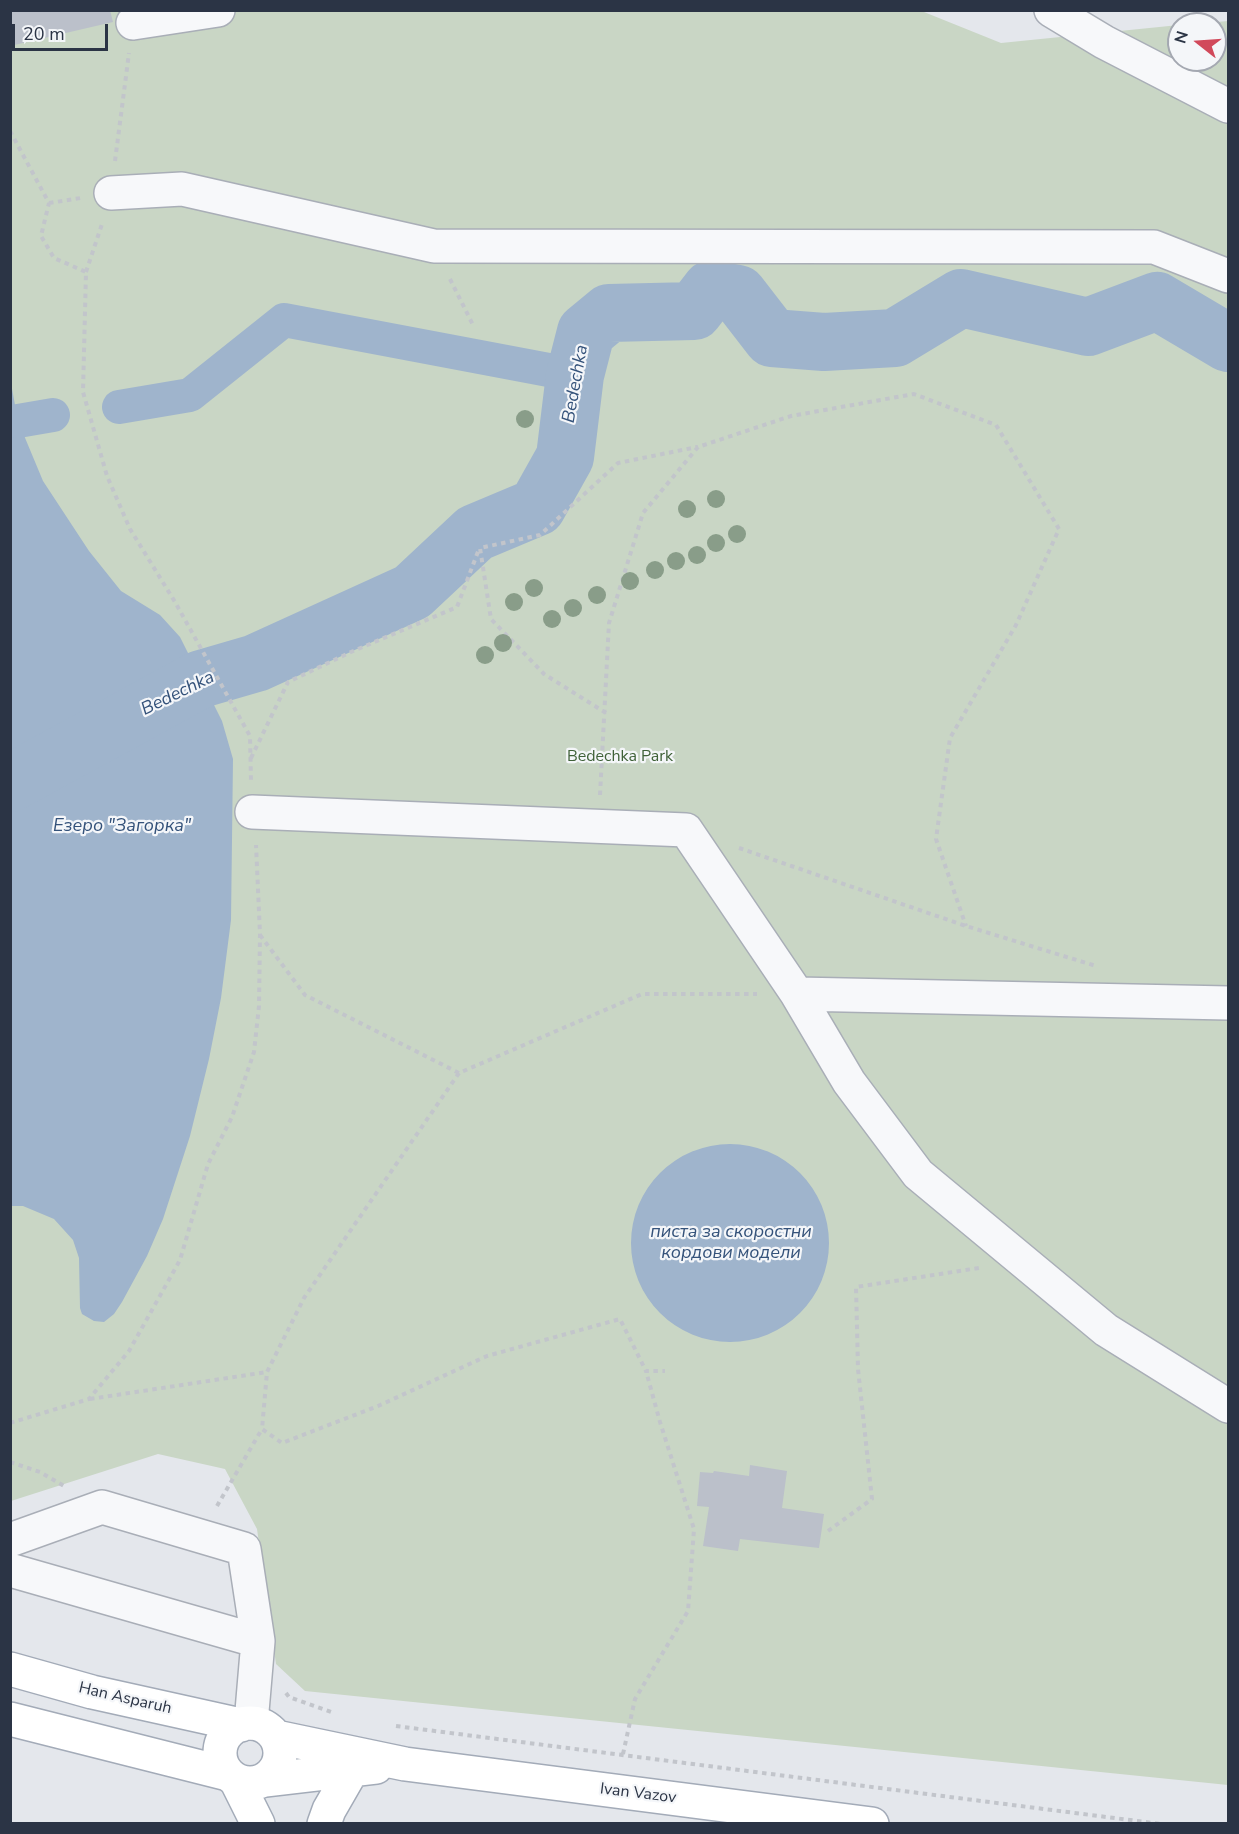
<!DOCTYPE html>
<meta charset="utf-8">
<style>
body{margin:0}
#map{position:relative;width:1239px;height:1834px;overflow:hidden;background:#e4e7ec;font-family:"Nunito Sans",sans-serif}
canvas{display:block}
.frame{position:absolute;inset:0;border:12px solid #2b3445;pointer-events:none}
.north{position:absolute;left:1167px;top:12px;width:60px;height:60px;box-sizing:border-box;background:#f4f6f9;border:2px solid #a4a8b1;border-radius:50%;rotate:287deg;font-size:16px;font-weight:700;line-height:24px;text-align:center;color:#2b3445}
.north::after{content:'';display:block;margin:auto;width:21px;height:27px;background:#d1495b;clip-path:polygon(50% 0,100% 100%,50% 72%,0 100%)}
.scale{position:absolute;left:12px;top:24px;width:96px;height:27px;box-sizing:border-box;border:3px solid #2b3445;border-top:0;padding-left:8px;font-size:18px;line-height:21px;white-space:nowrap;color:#2b3445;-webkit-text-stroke:4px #f4f6f9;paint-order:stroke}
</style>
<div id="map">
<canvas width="1239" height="1834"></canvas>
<div class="frame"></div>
<div class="north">N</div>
<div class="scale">20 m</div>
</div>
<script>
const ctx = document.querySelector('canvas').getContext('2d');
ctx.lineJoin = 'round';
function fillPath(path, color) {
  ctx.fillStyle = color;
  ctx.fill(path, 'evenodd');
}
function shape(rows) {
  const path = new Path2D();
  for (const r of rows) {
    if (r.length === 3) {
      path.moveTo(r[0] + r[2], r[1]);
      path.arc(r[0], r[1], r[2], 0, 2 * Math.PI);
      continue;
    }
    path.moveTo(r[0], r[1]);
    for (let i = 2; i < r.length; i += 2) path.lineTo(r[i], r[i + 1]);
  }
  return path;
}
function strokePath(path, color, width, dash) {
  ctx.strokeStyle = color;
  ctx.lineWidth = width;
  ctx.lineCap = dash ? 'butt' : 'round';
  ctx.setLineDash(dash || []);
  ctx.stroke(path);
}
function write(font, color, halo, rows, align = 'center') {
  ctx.font = font + ' "Nunito Sans",sans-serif';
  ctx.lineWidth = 4.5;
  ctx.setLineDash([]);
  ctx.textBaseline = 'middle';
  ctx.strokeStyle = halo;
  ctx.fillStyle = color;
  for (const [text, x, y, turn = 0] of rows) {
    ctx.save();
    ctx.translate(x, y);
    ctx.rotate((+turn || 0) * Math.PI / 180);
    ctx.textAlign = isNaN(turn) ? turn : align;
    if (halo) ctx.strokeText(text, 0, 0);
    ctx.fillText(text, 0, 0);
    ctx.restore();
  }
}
const green = shape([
 [919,10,1001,43,1179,25,1179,60,1215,60,1215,24,1194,24,1228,21,1228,1785,305,1691,276,1664,257,1529,225,1469,158,1454,11,1501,11,11]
]);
const water = shape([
 [10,378,18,421,43,481,89,551,121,591,160,615,180,637,222,721,233,759,231,920,221,998,209,1059,190,1136,163,1219,147,1256,122,1302,114,1314,104,1322,94,1321,82,1314,80,1308,79,1258,73,1240,54,1219,23,1206,11,1206],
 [730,1243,99]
]);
const canal = shape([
 [119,407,190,395,284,320,575,375],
 [18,421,53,415]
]);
const river = shape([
 [10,783,201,679,256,663,412,592,475,533,537,507,565,457,575,375,586,332,609,313,694,311,711,289,738,294,772,338,824,342,895,338,961,298,1088,327,1157,301,1228,343]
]);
const building = shape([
 [10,10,110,10,113,22,10,46],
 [750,1465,787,1471,782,1508,824,1514,819,1548,740,1539,738,1551,703,1546,709,1507,697,1506,700,1472,713,1473,714,1471,749,1476]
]);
const path = shape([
 [10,131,49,203,41,236,54,258,86,272,83,392,107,476,130,529,175,602,250,736,251,781],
 [115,161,129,53],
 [49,203,81,198],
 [86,272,102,224],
 [450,279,473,325],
 [606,713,544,674,491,619,480,548,540,535,618,463,697,447],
 [251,758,288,682,351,652,457,607,479,549],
 [600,795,609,623,643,513,698,447,791,416,914,394,996,425,1059,529,1016,625,950,738,936,839,966,926],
 [739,848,966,926,1096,966],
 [260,935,305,995,459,1073,642,994,757,994],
 [459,1073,304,1298,267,1372,262,1429,282,1443,378,1406,487,1356,620,1319,646,1371,665,1371],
 [90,1399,267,1372],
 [10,1423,89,1399,129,1351,180,1260,208,1164,232,1117,254,1052,259,1006,260,934,256,845],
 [10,1462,40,1472,64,1486],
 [217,1506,262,1429],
 [828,1531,872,1499,858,1369,856,1287,979,1268],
 [286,1693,289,1697,334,1713],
 [396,1726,1161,1824],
 [623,1754,635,1699,688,1611,694,1529,660,1422,646,1371]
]);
const minor = shape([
 [1051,10,1104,42,1228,106],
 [133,23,218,10],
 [111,193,182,189,434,246,1154,247,1228,276],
 [252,812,686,830,797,994,849,1082,918,1174,1106,1330,1228,1406],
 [797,994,1228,1003],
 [10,1540,102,1507,244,1549,258,1641,251,1723],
 [10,1570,258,1641]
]);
const major = shape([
 [10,1669,92,1692,241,1725],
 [10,1719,228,1774],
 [250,1753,30],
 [276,1737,405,1764,872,1824],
 [236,1780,258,1824],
 [265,1780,376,1767],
 [324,1824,329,1810,352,1770]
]);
const trees = [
 [525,419],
 [716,499],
 [687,509],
 [737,534],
 [716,543],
 [697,555],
 [676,561],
 [655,570],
 [630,581],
 [534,588],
 [597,595],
 [514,602],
 [573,608],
 [552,619],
 [503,643],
 [485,655]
];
const parkNames = [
 ["Bedechka Park",620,757]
];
const streetNames = [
 ["Han Asparuh",125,1699,13],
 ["Ivan Vazov",638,1794,7]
];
const waterNames = [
 ["Bedechka",576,384,-80],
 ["Bedechka",178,694,-26],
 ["Езеро \"Загорка\"",122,827],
 ["писта за скоростни",731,1233],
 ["кордови модели",731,1254]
];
fillPath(green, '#c9d6c5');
fillPath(water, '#9fb4cc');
strokePath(canal, '#9fb4cc', 34);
strokePath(river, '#9fb4cc', 58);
fillPath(building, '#bbc0ca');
strokePath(minor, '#a9aeb7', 36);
strokePath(major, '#a3abb8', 36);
strokePath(path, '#c2c5cb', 4, [4.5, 4.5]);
strokePath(minor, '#f7f8fa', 33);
strokePath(major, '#fff', 33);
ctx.fillStyle = '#899d89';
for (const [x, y] of trees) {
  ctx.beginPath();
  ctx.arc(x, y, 9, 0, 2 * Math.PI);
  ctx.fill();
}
write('16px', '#3f6138', '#f4f6f9', parkNames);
write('16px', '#2b3445', '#f4f6f9', streetNames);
write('italic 18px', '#34527a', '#f4f6f9', waterNames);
</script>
